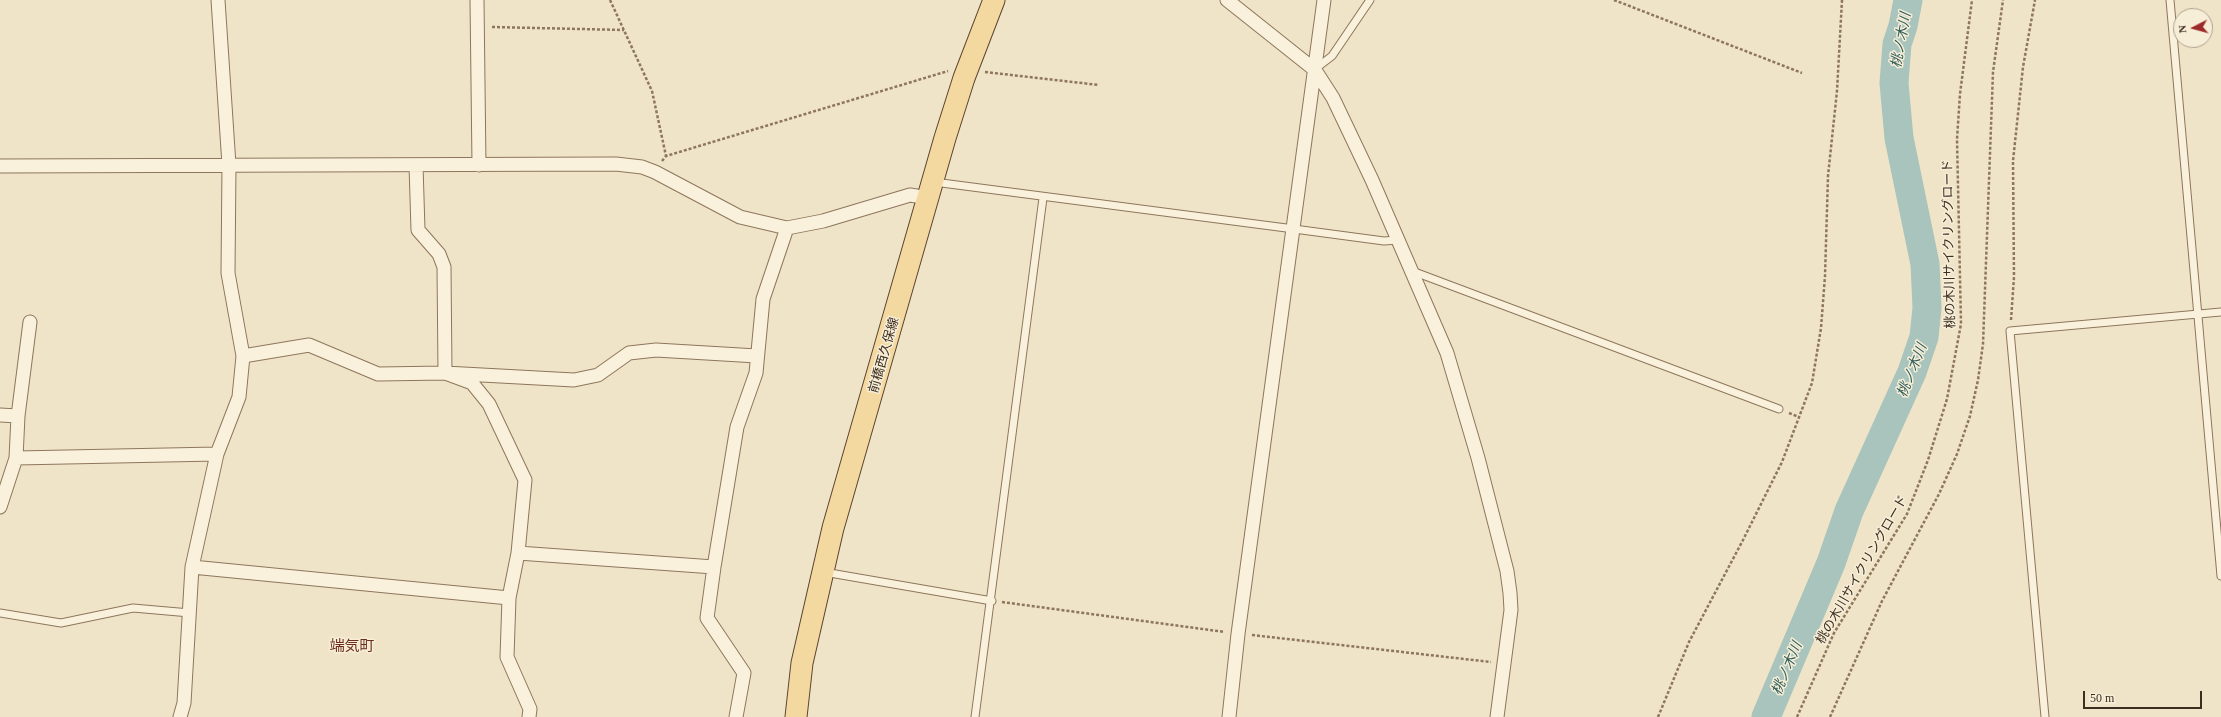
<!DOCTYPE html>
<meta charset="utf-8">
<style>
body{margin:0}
#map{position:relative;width:2221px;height:717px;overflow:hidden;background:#f0e4c8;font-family:Georgia,serif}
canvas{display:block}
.north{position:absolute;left:2173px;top:8px;width:40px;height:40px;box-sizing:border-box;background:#f7eed8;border:1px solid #ada18e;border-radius:50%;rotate:264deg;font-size:11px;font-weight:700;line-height:16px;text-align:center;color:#3d2e20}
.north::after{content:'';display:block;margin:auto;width:14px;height:18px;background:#9e2a2b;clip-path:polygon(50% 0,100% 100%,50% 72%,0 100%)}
.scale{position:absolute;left:2083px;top:691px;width:119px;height:18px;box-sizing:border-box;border:2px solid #3d2e20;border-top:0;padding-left:5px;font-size:12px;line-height:14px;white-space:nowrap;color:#3d2e20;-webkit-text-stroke:3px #f7eed8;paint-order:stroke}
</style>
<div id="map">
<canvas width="2221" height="717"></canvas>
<div class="north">N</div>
<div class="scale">50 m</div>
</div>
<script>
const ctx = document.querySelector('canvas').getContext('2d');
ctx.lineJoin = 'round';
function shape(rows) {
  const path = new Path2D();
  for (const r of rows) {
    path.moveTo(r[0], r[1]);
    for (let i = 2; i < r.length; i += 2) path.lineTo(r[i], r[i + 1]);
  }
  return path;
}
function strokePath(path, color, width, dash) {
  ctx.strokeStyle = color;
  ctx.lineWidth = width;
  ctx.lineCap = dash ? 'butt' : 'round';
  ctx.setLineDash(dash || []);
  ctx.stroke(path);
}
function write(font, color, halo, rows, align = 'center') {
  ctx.font = font + ' Georgia,"Noto Sans JP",serif';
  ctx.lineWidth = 3;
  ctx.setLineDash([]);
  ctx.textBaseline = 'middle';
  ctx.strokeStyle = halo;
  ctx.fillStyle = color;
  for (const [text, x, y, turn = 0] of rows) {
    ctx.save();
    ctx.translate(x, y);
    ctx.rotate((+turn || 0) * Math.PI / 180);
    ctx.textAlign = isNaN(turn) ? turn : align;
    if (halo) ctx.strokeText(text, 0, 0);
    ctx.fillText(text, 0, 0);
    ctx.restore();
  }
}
const river = shape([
 [1766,717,1831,563,1849,511,1912,372,1924,337,1927,308,1925,264,1899,138,1894,83,1897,44,1903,26,1908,0]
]);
const path = shape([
 [610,0,652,91,666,156],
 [1614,0,1802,73],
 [492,27,624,30],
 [985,72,1099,85],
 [662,161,666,156,948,71],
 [2011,320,2014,277,2013,161,2023,67,2035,0],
 [1789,413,1799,417],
 [1002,602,1225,632],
 [1252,635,1491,662],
 [1658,717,1689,642,1743,540,1782,462,1812,383,1821,328,1825,276,1828,176,1837,91,1842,0],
 [1797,717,1834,633,1907,514,1928,460,1947,399,1961,324,1957,139,1960,94,1972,0],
 [1830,717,1882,601,1939,494,1957,454,1970,416,1978,380,1983,344,1993,72,2003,0]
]);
const lane = shape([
 [2170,0,2221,576],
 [1315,69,1332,56,1370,0],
 [934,182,1294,229,1384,241,1398,240],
 [1412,271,1779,409],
 [824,572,992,601],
 [0,613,61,623,133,608,190,613],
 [975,717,1043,198],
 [2045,717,2010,331,2221,312]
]);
const street = shape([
 [477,0,479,165],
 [1227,0,1315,70,1333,98,1372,180,1447,353,1478,458,1507,571,1510,593,1511,610,1497,717],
 [416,165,418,230,439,254,444,267,445,373,574,380,598,375,629,353,656,350,757,356],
 [0,166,616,164,642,167,655,172,740,217,787,228,823,221,910,195,929,198],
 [243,356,309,345,378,374,445,373,472,383,489,404,525,480,518,553,509,598,507,657,530,709,529,717],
 [0,415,18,416],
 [16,458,18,416,30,322],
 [0,507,16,458,217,454],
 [518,553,714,567,737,427,756,373,763,299,787,228],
 [192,567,509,598],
 [714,567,707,618,744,673,736,717],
 [180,717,184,703,192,567,217,454,239,397,243,356,228,273,229,165,218,0],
 [1229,717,1238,634,1324,0]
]);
const primary = shape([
 [796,717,802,663,833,528,945,138,964,78,994,0]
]);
const streetNames = [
 ["桃の木川サイクリングロード",1948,244,-91],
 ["前橋西久保線",883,355,-74],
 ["桃の木川サイクリングロード",1861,569,-60]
];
const waterNames = [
 ["桃ノ木川",1900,40,-80],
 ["桃ノ木川",1911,370,-68],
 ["桃ノ木川",1786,668,-67]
];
const quarterNames = [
 ["端気町",352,645]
];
strokePath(river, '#a9c4bc', 29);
strokePath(lane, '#8d765c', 9);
strokePath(street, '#8d765c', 15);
strokePath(primary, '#5b4430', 23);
strokePath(path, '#8d765c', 2.5, [3, 2]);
strokePath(lane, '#faf1dc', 7);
strokePath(street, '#faf1dc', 13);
strokePath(primary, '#f3d9a0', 21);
write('13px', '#3d2e20', '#f7eed8', streetNames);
write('italic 14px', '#2f5d5a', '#f7eed8', waterNames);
write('15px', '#6b2e1e', '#f7eed8', quarterNames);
</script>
